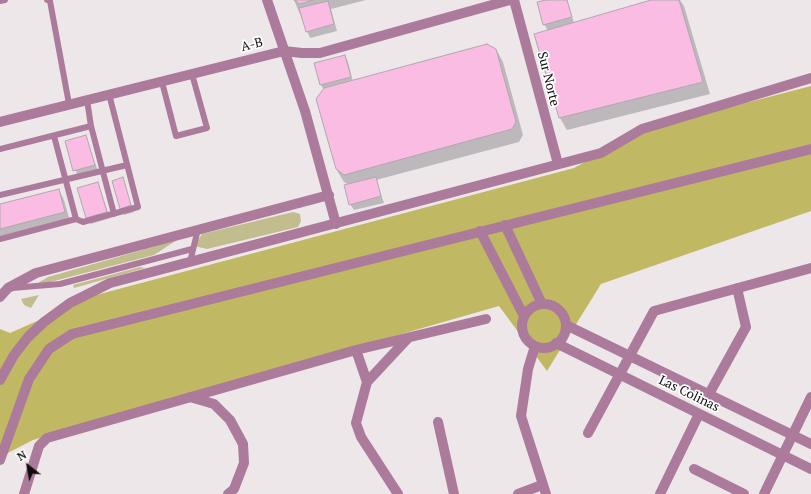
<!DOCTYPE html>
<style>
body{margin:0}
#map{position:relative;width:811px;height:494px;overflow:hidden;background:#ede7ea;font-family:"PT Serif",serif}
canvas{display:block}
.north{position:absolute;left:8px;top:446px;width:40px;height:40px;-webkit-text-stroke:3px #fff;paint-order:stroke;rotate:329deg;font-size:11px;font-weight:700;line-height:16px;text-align:center;color:#0f0c0e}
.north::after{content:'';display:block;margin:auto;width:14px;height:18px;background:#0f0c0e;clip-path:polygon(50% 0,100% 100%,50% 72%,0 100%)}
</style>
<div id="map">
<canvas width="811" height="494"></canvas>
<div class="north">N</div>
</div>
<script>
const ctx = document.querySelector('canvas').getContext('2d');
ctx.lineJoin = 'round';
function fillPath(path, color) {
  ctx.fillStyle = color;
  ctx.fill(path, 'evenodd');
}
function shape(rows) {
  const path = new Path2D();
  for (const r of rows) {
    if (r.length === 3) {
      path.moveTo(r[0] + r[2], r[1]);
      path.arc(r[0], r[1], r[2], 0, 2 * Math.PI);
      continue;
    }
    path.moveTo(r[0], r[1]);
    for (let i = 2; i < r.length; i += 2) path.lineTo(r[i], r[i + 1]);
  }
  return path;
}
function strokePath(path, color, width, dash) {
  ctx.strokeStyle = color;
  ctx.lineWidth = width;
  ctx.lineCap = dash ? 'butt' : 'round';
  ctx.setLineDash(dash || []);
  ctx.stroke(path);
}
function write(font, color, halo, rows, align = 'center') {
  ctx.font = font + ' "PT Serif",serif';
  ctx.lineWidth = 3.5;
  ctx.setLineDash([]);
  ctx.textBaseline = 'middle';
  ctx.strokeStyle = halo;
  ctx.fillStyle = color;
  for (const [text, x, y, turn = 0] of rows) {
    ctx.save();
    ctx.translate(x, y);
    ctx.rotate((+turn || 0) * Math.PI / 180);
    ctx.textAlign = isNaN(turn) ? turn : align;
    if (halo) ctx.strokeText(text, 0, 0);
    ctx.fillText(text, 0, 0);
    ctx.restore();
  }
}
const green = shape([
 [293,212,300,214,301,221,298,227,207,249,194,246,202,234],
 [177,240,154,255,31,287,48,277],
 [140,267,145,268,74,288,73,285],
 [39,295,31,308,24,305,21,299]
]);
const forest = shape([
 [811,86,811,211,601,284,547,371,499,306,33,440,0,457,0,329,10,333,96,295,574,168,645,129]
]);
const shadow = shape([
 [294,0,366,0,331,9,337,31,310,38],
 [549,0,567,0,574,23,655,0,680,0,684,6,710,94,567,130,560,118,548,31,544,24],
 [496,49,503,62,523,135,519,142,376,180,384,203,354,210,350,204,349,185,344,182,336,169,324,90,321,85,345,56,348,62,353,82],
 [85,136,98,171,78,177,66,142],
 [122,179,134,212,124,215,121,208],
 [98,183,110,218,91,224,87,218],
 [59,190,64,200,70,221,0,240,0,205]
]);
const building = shape([
 [294,0,313,0,300,4,294,0],
 [546,0,567,0,572,17,543,25,537,2,546,0],
 [651,0,679,0,703,82,559,118,534,34,651,0],
 [328,1,334,24,306,32,299,8,328,1],
 [487,44,496,49,516,122,512,129,344,175,336,169,316,99,324,88,487,44],
 [345,55,351,77,320,85,314,63,345,55],
 [86,135,95,165,73,171,65,141,86,135],
 [123,177,131,205,120,209,112,181,123,177],
 [376,177,381,196,349,205,344,185,376,177],
 [98,182,107,212,86,218,77,188,98,182],
 [59,189,65,212,0,229,0,204,59,189]
]);
const lane = shape([
 [47,0,50,1,69,104],
 [0,1,5,0],
 [162,82,176,136,207,128,192,74],
 [87,100,91,126,114,214],
 [54,136,76,219],
 [0,149,91,126],
 [0,195,127,165],
 [0,239,76,219,83,222,138,207,109,94],
 [190,262,198,229],
 [12,288,60,284,192,249]
]);
const street = shape([
 [267,0,305,111,336,224],
 [514,0,558,164],
 [0,122,284,51,302,53,320,53,510,0],
 [505,225,542,304],
 [480,231,524,316],
 [0,297,8,288,36,273,329,195],
 [544,326,22],
 [566,325,811,444],
 [556,343,811,469],
 [535,346,528,369,521,416,546,494],
 [356,350,367,382],
 [0,380,14,355,28,337,44,322,70,303,110,283,601,153,642,129,811,78],
 [709,394,746,327,737,288],
 [190,397,214,404,230,420,243,444,244,463,234,489,228,494],
 [438,422,454,494],
 [588,433,654,311,811,268],
 [0,460,29,379,49,349,72,334,811,149],
 [694,469,744,494],
 [24,494,39,446,47,438,356,350,486,319],
 [398,494,361,437,356,423,367,382,408,338],
 [518,494,542,485],
 [660,494,699,414],
 [764,494,811,397]
]);
const streetNames = [
 ["A-B",252,45,-14],
 ["Sur Norte",548,79,76],
 ["Las Colinas",689,394,26]
];
fillPath(green, '#c1bd8c');
fillPath(forest, '#c0b863');
fillPath(shadow, '#0003');
fillPath(building, '#fabce3');
strokePath(building, '#aea8ac', 1);
strokePath(lane, '#ac7a9a', 6);
strokePath(street, '#ac7a9a', 10);
write('13px', '#0f0c0e', '#fff', streetNames);
</script>
